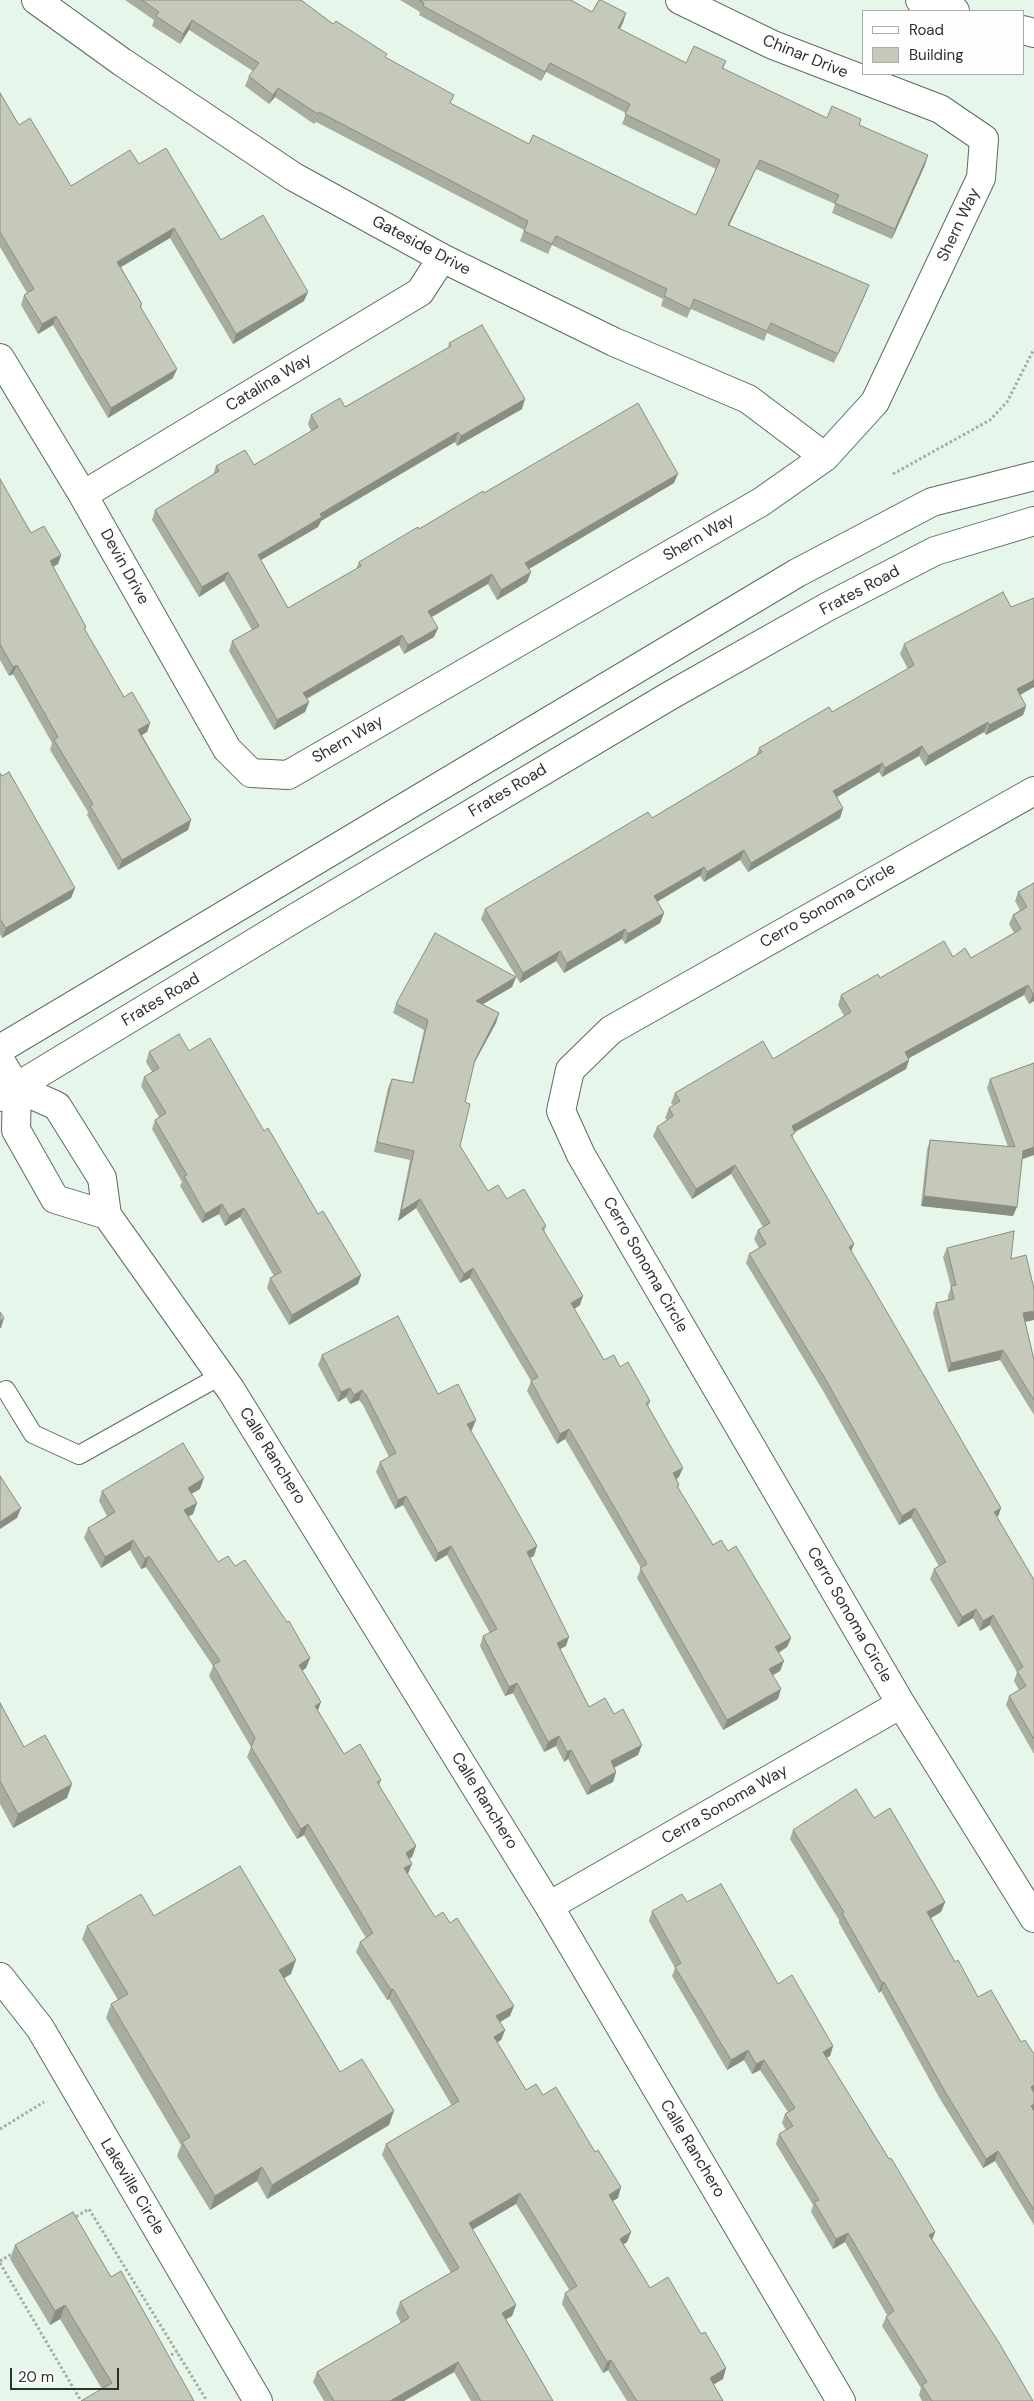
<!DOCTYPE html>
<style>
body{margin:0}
#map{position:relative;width:1034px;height:2401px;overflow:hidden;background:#e7f6ea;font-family:"DM Sans",sans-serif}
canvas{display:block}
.legend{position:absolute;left:862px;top:10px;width:162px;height:65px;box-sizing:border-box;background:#fefefe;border:1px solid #aaacab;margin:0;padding:6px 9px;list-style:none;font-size:15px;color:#2d322e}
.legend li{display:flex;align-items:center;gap:10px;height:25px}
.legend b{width:25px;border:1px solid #aaacab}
.scale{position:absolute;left:10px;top:2368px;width:109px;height:22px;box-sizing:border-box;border:2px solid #2d322e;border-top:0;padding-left:6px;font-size:15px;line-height:18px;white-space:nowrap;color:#2d322e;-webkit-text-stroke:4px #fefefe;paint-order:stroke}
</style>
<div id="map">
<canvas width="1034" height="2401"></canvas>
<ul class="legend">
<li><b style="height:6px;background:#fff"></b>Road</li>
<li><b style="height:14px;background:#c5c9b9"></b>Building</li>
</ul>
<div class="scale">20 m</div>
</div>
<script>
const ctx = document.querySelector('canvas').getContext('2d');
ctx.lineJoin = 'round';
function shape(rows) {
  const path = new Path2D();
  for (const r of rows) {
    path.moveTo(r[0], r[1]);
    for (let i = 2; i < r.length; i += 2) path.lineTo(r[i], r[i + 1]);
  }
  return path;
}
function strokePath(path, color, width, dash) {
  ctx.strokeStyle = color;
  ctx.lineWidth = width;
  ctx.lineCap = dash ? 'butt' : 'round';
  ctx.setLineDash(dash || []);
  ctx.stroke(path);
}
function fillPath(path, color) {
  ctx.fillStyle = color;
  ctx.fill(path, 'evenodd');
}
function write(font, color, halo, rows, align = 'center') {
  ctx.font = font + ' "DM Sans",sans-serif';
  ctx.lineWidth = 4;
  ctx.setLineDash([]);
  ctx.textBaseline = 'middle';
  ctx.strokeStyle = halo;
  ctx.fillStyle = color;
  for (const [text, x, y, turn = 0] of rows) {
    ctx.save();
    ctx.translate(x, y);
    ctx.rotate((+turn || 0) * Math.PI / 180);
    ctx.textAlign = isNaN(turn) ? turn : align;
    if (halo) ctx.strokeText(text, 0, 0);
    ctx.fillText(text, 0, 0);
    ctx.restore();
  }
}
const path = shape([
 [893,474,990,420,1007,402,1034,349],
 [0,2129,44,2102],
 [72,2219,89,2209,207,2401],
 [0,2261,15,2252],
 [0,2263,81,2401],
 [167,2358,177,2351]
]);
const lane = shape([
 [6,1390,33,1434,79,1455,220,1376]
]);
const street = shape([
 [36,0,122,62,294,177,442,258,614,342,748,399,825,457],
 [0,358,83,495,227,749,251,773,288,775,761,502,825,457,875,402,981,178,984,139,940,109,773,45,680,0],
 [83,495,420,292,442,258],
 [1034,791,611,1030,570,1070,561,1111,581,1155,901,1704,1034,1918],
 [0,1060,17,1088,16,1130,55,1199,107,1215],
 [17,1088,57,1106,102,1178,107,1215,231,1390,549,1906,841,2401],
 [549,1906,901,1704],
 [0,1977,40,2028,258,2401]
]);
const secondary = shape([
 [0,1049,797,573,932,502,1034,476],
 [0,1097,295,918,671,695,827,607,935,551,1034,521]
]);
const primary = shape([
 [920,0,955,11],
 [1023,30,1034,33]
]);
const wall = shape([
 [125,0,301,0,333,24,386,58,451,104,529,144,696,215,716,169,622,124,626,113,546,72,541,81,419,15,420,12,400,0,571,0,592,12,626,13,620,29,686,63,726,61,723,69,827,118,859,125,925,165,892,239,832,213,835,204,756,169,729,225,869,285,865,295,834,363,767,333,764,341,691,309,687,318,661,306,663,299,552,245,548,254,520,241,524,230,316,122,314,124,275,97,269,104,245,86,249,76,253,71,189,30,180,44,152,26,154,20],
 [0,93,19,125,71,186,139,164,221,240,304,301,233,344,170,238,121,267,142,304,141,308,173,378,108,418,53,325,38,334,21,305,24,295,27,293,0,247],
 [449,343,522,409,457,446,455,442,321,521,318,527,261,560,288,608,356,569,359,562,484,493,674,483,529,569,527,582,497,600,488,584,431,617,438,628,434,637,404,654,399,645,307,699,309,702,305,712,274,730,229,651,232,641,252,630,224,581,199,597,152,520,155,510,213,475,216,466,254,465,311,431,308,424,311,415,345,407,448,348],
 [0,479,31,533,61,555,58,564,53,567,86,627,85,630,124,697,150,723,147,732,142,735,191,820,188,830,118,870,87,815,88,812,50,750,52,743,13,674,9,676,0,660],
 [1034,598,1034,687,1020,695,1026,706,1023,715,986,735,984,732,925,766,919,756,882,777,879,772,837,797,843,808,840,818,748,872,740,860,704,882,700,876,657,902,664,913,660,923,625,944,622,939,564,973,556,961,520,983,481,919,485,909,652,818,756,756,759,748,832,712,908,669,900,654,904,644,1011,607],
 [0,773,75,888,71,898,2,938,0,934],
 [1034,883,1034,1001,1029,1004,1024,995,909,1058,909,1060,906,1069,794,1132,792,1139,854,1244,851,1251,997,1517,1034,1580,1034,1754,1006,1705,1009,1696,1019,1690,1014,1681,1017,1672,990,1625,980,1631,973,1618,958,1627,930,1579,934,1569,939,1566,911,1518,899,1525,822,1389,746,1263,749,1254,759,1248,754,1239,758,1230,763,1227,731,1174,692,1199,653,1136,657,1127,667,1120,665,1118,669,1108,673,1105,671,1103,675,1093,773,1059,844,1016,838,1005,841,995,880,978,953,957,971,958,1014,933,1009,924,1013,915,1020,910,1015,901,1018,892],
 [516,977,512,987,483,1004,499,1013,496,1023,473,1065,465,1102,460,1146,488,1191,507,1199,546,1226,544,1232,580,1305,574,1309,604,1360,620,1367,650,1401,648,1407,679,1477,676,1479,679,1485,678,1488,713,1545,728,1551,791,1638,787,1647,779,1653,780,1671,773,1675,778,1699,723,1730,637,1578,641,1568,565,1439,557,1444,527,1391,531,1381,470,1278,460,1283,416,1208,398,1221,410,1160,374,1152,388,1088,392,1079,412,1083,424,1030,393,1013,396,1004],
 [189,1051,264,1131,318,1214,361,1275,358,1284,289,1325,267,1288,270,1278,274,1276,240,1217,225,1226,219,1214,202,1223,180,1186,182,1182,152,1129,155,1120,159,1117,141,1086,144,1077,152,1072,146,1062,149,1052],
 [1034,1063,1034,1155,1022,1159,1013,1216,921,1206,927,1150,930,1140,1008,1147,987,1088,990,1079],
 [947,1248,1011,1259,1034,1360,1034,1415,1000,1360,948,1372,933,1313,936,1303,948,1300,948,1296,951,1287,943,1257],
 [322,1355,438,1394,472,1430,471,1430,534,1556,530,1558,566,1646,560,1649,589,1707,614,1714,638,1755,614,1768,616,1772,613,1782,587,1795,568,1759,564,1762,556,1746,544,1752,513,1693,505,1696,480,1646,483,1636,490,1633,447,1555,435,1562,403,1505,395,1509,376,1472,380,1462,389,1457,363,1405,359,1400,350,1404,346,1397,338,1402,318,1365],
 [200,1489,191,1494,197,1503,193,1514,188,1516,218,1562,235,1566,310,1658,306,1668,302,1671,318,1711,344,1754,381,1780,379,1786,416,1846,412,1857,409,1859,408,1874,435,1917,510,2016,500,2022,505,2030,501,2040,497,2043,526,2090,543,2095,618,2198,612,2201,631,2232,627,2242,623,2245,650,2288,701,2334,726,2368,723,2379,713,2384,723,2401,627,2401,608,2370,603,2373,562,2304,565,2293,570,2291,516,2204,472,2229,516,2305,512,2316,506,2319,553,2401,471,2401,454,2372,404,2401,324,2401,313,2382,317,2372,401,2323,396,2313,400,2302,451,2273,382,2155,386,2144,452,2106,389,1999,387,2000,356,1952,360,1942,366,1938,304,1835,297,1839,247,1757,251,1747,209,1676,213,1666,146,1567,141,1569,130,1550,101,1568,84,1538,88,1528,107,1516,99,1501,102,1491],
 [0,1703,24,1747,67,1798,13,1828,0,1804],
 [874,1818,945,1902,941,1912,931,1918,955,1962,978,1997,1021,2042,1034,2054,1034,2225,995,2161,983,2168,940,2099,881,1991,879,1993,839,1923,839,1920,790,1839,793,1830],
 [687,1902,778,1984,833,2046,830,2056,826,2058,935,2232,932,2240,1033,2401,922,2401,919,2395,921,2388,882,2326,886,2317,887,2315,845,2242,833,2249,811,2212,813,2205,776,2144,779,2134,786,2130,782,2123,785,2114,788,2112,760,2070,752,2074,744,2060,727,2070,672,1976,675,1968,649,1921,652,1911],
 [154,1916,291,1974,284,1978,340,2072,389,2125,267,2199,257,2181,210,2210,177,2156,181,2145,106,2018,111,2004,118,2000,82,1939,87,1926],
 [15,2245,111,2277,194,2401,102,2389,60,2319,50,2325,10,2259]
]);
const shadedWall = shape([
 [626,13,623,23,615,38,618,28],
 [192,20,189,30,180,44,183,34],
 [550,63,546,72,541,81,545,72],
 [278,88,275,97,269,104,273,95],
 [928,155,925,165,892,239,895,229],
 [760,160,756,169,725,234,728,225],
 [174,228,170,238,114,271,117,262],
 [869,285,865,295,834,363,838,354],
 [308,292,304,301,233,344,236,334],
 [56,316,53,325,38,334,42,324],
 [177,369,173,378,108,418,111,408],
 [525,399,522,409,457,446,461,436],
 [458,432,455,442,321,521,318,527,254,564,258,555,320,514],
 [678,474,674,483,522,573,525,563],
 [61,555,58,564,46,571,50,561],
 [228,572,224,581,199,597,202,587],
 [531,572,527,582,497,600,501,590],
 [492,574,488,584,425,621,428,611],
 [438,628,434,637,404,654,408,645],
 [402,635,399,645,300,702,303,693],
 [17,665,13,674,9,676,13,667],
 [1034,680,1034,687,1014,698,1017,689],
 [309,702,305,712,274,730,277,720],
 [1026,706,1023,715,986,735,989,725],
 [988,722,984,732,925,766,928,756],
 [150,723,147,732,135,739,138,730],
 [922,746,919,756,882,777,885,768],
 [882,763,879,772,830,801,833,791],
 [843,808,840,818,748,872,751,863],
 [191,820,188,830,118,870,122,860],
 [744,850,740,860,704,882,707,872],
 [704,867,700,876,650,906,654,896],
 [75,888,71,898,2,938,6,928],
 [664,913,660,923,625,944,628,934],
 [625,929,622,939,564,973,567,963],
 [560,951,556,961,520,983,523,973],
 [516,977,512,987,473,1010,476,1001],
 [1028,985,1024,995,902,1062,905,1052],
 [1033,994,1034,994,1034,1001,1029,1004],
 [499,1013,496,1023,471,1069,475,1060],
 [909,1060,906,1069,788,1136,792,1126],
 [1034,1147,1034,1155,1020,1160,1023,1151],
 [735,1165,731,1174,692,1199,696,1189],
 [924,1196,1017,1207,1013,1216,921,1206],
 [420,1199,416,1208,398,1221,401,1211],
 [222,1204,219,1214,202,1223,205,1214],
 [244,1208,240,1217,225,1226,229,1216],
 [854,1244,850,1254,849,1247],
 [473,1268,470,1278,460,1283,464,1274],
 [361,1275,358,1284,289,1325,292,1315],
 [583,1296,580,1305,568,1313,571,1303],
 [1034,1311,1034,1320,1020,1323,1023,1313],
 [4,1318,1,1328,0,1328,0,1321],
 [1003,1350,1000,1360,948,1372,951,1363],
 [350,1388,346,1397,338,1402,341,1392],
 [362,1390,359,1400,350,1404,354,1395],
 [476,1420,472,1430,464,1434,467,1424],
 [569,1429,565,1439,557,1444,560,1434],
 [683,1468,679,1477,670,1483,673,1473],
 [204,1478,200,1489,184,1498,188,1488],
 [406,1496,403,1505,395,1509,398,1500],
 [197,1503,193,1514,181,1521,184,1510],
 [21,1508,17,1518,0,1529,0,1522],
 [915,1508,911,1518,899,1525,902,1516],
 [1001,1508,998,1517,994,1512],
 [133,1540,130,1550,101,1568,105,1557],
 [451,1546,447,1555,435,1562,438,1553],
 [537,1546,534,1556,523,1561,527,1552],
 [149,1556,146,1567,141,1569,145,1559],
 [976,1609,973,1618,958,1627,962,1617],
 [993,1615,990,1625,980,1631,983,1621],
 [569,1637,566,1646,553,1653,557,1643],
 [791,1638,787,1647,772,1656,775,1647],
 [310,1658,306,1668,295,1675,299,1665],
 [784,1661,780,1671,766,1679,769,1669],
 [517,1683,513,1693,505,1696,509,1687],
 [781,1689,778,1699,723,1730,727,1720],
 [321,1702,317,1713,315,1706],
 [559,1736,556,1746,544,1752,548,1742],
 [642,1745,638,1755,607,1771,611,1761],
 [571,1750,568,1759,564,1762,567,1752],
 [616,1772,613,1782,587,1795,591,1786],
 [72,1784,67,1798,13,1828,18,1814],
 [308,1824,304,1835,297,1839,301,1829],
 [416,1846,412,1857,402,1863,406,1853],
 [412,1864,408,1874,404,1868],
 [945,1902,941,1912,924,1922,927,1912],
 [296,1960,291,1974,274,1984,279,1970],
 [884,1982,881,1991,879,1993,882,1983],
 [393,1989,389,1999,387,2000,391,1990],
 [514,2006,510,2016,492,2027,496,2016],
 [505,2030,501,2040,490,2047,494,2037],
 [833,2046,830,2056,819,2062,823,2052],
 [748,2050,744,2060,727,2070,731,2060],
 [764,2060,760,2070,752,2074,756,2064],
 [1034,2085,1034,2093,1031,2087],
 [1034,2104,1034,2111,1031,2106],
 [394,2111,389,2125,267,2199,272,2185],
 [998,2151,995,2161,983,2168,986,2159],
 [262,2167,257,2181,210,2210,215,2196],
 [621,2187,618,2198,605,2206,609,2195],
 [520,2193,516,2204,465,2234,469,2223],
 [631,2232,627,2242,616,2249,620,2239],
 [935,2232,931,2242,929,2235],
 [848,2233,845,2242,833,2249,836,2239],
 [65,2305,60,2319,50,2325,55,2311],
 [516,2305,512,2316,499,2323,502,2313],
 [611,2360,608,2370,603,2373,607,2362],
 [458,2362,454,2372,404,2401,390,2401],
 [726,2368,723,2379,706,2389,710,2378]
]);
const building = shape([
 [142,0,301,0,333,24,336,21,387,54,385,57,454,95,450,103,529,144,533,135,696,215,720,160,625,114,630,104,550,63,545,72,423,6,424,3,419,0,571,0,592,12,599,0,601,0,626,13,618,28,686,63,694,46,726,61,722,68,827,118,832,106,861,119,859,125,928,155,895,229,835,203,839,195,760,160,728,225,869,285,838,354,771,323,767,331,694,299,690,309,664,296,667,289,556,236,552,244,524,231,528,221,319,112,318,114,278,88,273,95,249,76,259,63,192,20,183,34,156,16,159,12,142,0],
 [0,93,19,125,30,118,71,186,130,150,139,164,166,148,221,240,263,215,308,292,236,334,174,228,117,262,142,304,140,306,177,369,111,408,56,316,42,324,24,295,34,289,0,232,0,93],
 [482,325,525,399,461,436,458,432,320,514,322,517,258,555,288,608,361,566,359,562,418,527,419,529,483,491,484,493,638,403,678,474,525,563,531,572,501,590,492,574,428,611,438,628,408,645,402,635,303,693,309,702,277,720,232,641,259,626,228,572,202,587,155,510,219,471,216,466,245,450,254,465,318,427,311,415,340,398,345,407,451,346,449,343,482,325],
 [0,479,31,533,44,526,61,555,50,561,86,627,84,628,124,697,132,692,150,723,138,730,191,820,122,860,90,806,93,804,54,740,58,737,17,665,13,667,0,644,0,479],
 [1003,592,1011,607,1034,598,1034,680,1017,689,1026,706,989,725,988,722,928,756,922,746,885,768,882,763,833,791,843,808,751,863,744,850,707,872,704,867,654,896,664,913,628,934,625,929,567,963,560,951,523,973,485,909,648,812,652,818,762,752,759,748,829,707,832,712,914,665,904,644,1003,592],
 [9,772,75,888,6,928,0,919,0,773,2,776,9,772],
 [1034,883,1034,994,1033,994,1028,985,905,1052,909,1060,792,1126,795,1133,791,1135,854,1244,849,1247,1001,1508,994,1512,1034,1580,1034,1739,1009,1696,1026,1686,1017,1671,1023,1667,993,1615,983,1621,976,1609,962,1617,934,1569,946,1562,915,1508,902,1516,826,1380,749,1254,766,1244,758,1230,770,1223,735,1165,696,1189,657,1127,673,1116,669,1108,680,1101,675,1093,763,1041,773,1059,851,1012,841,995,878,974,880,978,944,941,953,957,965,948,971,958,1021,929,1013,915,1027,907,1018,892,1034,883],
 [435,933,516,977,476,1001,499,1013,475,1060,465,1102,470,1104,460,1146,488,1191,498,1185,507,1199,524,1189,546,1226,542,1228,583,1296,571,1303,604,1360,614,1355,620,1367,628,1362,650,1401,646,1403,683,1468,673,1473,679,1485,677,1486,713,1545,721,1540,728,1551,736,1546,791,1638,775,1647,784,1661,769,1669,781,1689,727,1720,640,1568,647,1564,569,1429,560,1434,531,1381,538,1377,473,1268,464,1274,420,1199,401,1211,414,1151,377,1142,392,1079,413,1083,428,1020,396,1004,435,933],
 [179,1034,189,1051,210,1038,264,1131,268,1128,318,1214,323,1211,361,1275,292,1315,270,1278,281,1272,244,1208,229,1216,222,1204,205,1214,184,1176,187,1175,155,1120,166,1113,144,1077,159,1068,149,1052,179,1034],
 [1034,1063,1034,1147,1023,1151,1017,1207,924,1196,930,1140,1015,1147,990,1079,1034,1063],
 [1014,1231,1011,1259,1026,1255,1034,1289,1034,1311,1023,1313,1034,1360,1034,1400,1003,1350,951,1363,936,1303,954,1299,951,1286,956,1285,947,1248,1014,1231],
 [0,1312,4,1318,0,1321,0,1312],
 [398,1316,438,1394,458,1384,476,1420,467,1424,537,1546,527,1552,569,1637,557,1643,589,1707,605,1698,614,1714,623,1709,642,1745,611,1761,616,1772,591,1786,571,1750,567,1752,559,1736,548,1742,517,1683,509,1687,483,1636,497,1629,451,1546,438,1553,406,1496,398,1500,380,1462,396,1453,366,1395,362,1390,354,1395,350,1388,341,1392,322,1355,398,1316],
 [183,1443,204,1478,188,1488,197,1503,184,1510,218,1562,228,1556,235,1566,245,1560,287,1622,289,1621,310,1658,299,1665,321,1702,315,1706,344,1754,360,1744,381,1780,377,1782,416,1846,406,1853,412,1864,404,1868,435,1917,443,1912,450,1923,457,1918,514,2006,496,2016,505,2030,494,2037,526,2090,536,2084,543,2095,556,2087,595,2152,598,2150,621,2187,609,2195,631,2232,620,2239,650,2288,668,2277,701,2334,705,2332,726,2368,710,2378,723,2401,637,2401,611,2360,607,2362,565,2293,577,2286,520,2193,469,2223,516,2305,502,2313,553,2401,481,2401,458,2362,390,2401,334,2401,317,2372,409,2318,400,2302,459,2268,386,2144,459,2101,393,1989,391,1990,360,1942,373,1933,308,1824,301,1829,251,1747,255,1738,213,1665,220,1661,149,1556,145,1559,133,1540,105,1557,88,1528,115,1512,102,1491,183,1443],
 [0,1476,21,1508,0,1522,0,1476],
 [0,1703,24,1747,45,1735,72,1784,18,1814,0,1781,0,1703],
 [856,1789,874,1818,890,1808,945,1902,927,1912,955,1962,958,1960,978,1997,991,1990,1021,2042,1025,2040,1034,2054,1034,2085,1031,2087,1034,2093,1034,2104,1031,2106,1034,2111,1034,2210,998,2151,986,2159,944,2090,884,1982,882,1983,842,1913,844,1912,793,1830,856,1789],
 [240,1866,296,1960,279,1970,340,2072,362,2059,394,2111,272,2185,262,2167,215,2196,182,2142,190,2137,111,2004,128,1994,87,1926,141,1894,154,1916,240,1866],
 [721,1884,778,1984,792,1975,833,2046,823,2052,889,2159,891,2158,935,2232,929,2235,998,2341,1033,2401,932,2401,922,2385,927,2382,886,2317,894,2311,848,2233,836,2239,814,2202,819,2200,779,2134,793,2126,785,2114,795,2108,764,2060,756,2064,748,2050,731,2060,675,1967,681,1963,652,1911,682,1894,687,1902,721,1884],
 [73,2212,111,2277,121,2271,194,2401,81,2401,112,2383,65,2305,55,2311,15,2245,73,2212]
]);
const streetNames = [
 ["Chinar Drive",805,57,22],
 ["Shern Way",959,225,-65],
 ["Gateside Drive",421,246,28],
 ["Catalina Way",269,383,-31],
 ["Shern Way",699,538,-30],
 ["Devin Drive",124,567,61],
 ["Frates Road",860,591,-28],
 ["Shern Way",348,740,-30],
 ["Frates Road",508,791,-31],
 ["Cerro Sonoma Circle",828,906,-30],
 ["Frates Road",161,1000,-31],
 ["Cerro Sonoma Circle",645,1265,60],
 ["Calle Ranchero",272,1456,58],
 ["Cerro Sonoma Circle",849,1615,60],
 ["Calle Ranchero",484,1801,58],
 ["Cerra Sonoma Way",725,1805,-30],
 ["Calle Ranchero",692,2149,59],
 ["Lakeville Circle",132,2187,59]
];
strokePath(lane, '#5e6a60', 20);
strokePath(street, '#5e6a60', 30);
strokePath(secondary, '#5e6a60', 30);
strokePath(primary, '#5e6a60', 30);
strokePath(path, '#a2ada4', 3, [2.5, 2.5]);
strokePath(lane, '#fff', 18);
strokePath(street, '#fff', 28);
strokePath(secondary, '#fff', 28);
strokePath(primary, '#fff', 28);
fillPath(wall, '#a9ad9f');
fillPath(shadedWall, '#8a8d82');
fillPath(building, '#c5c9b9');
strokePath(building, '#8a8d82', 1);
write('16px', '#2d322e', '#fefefe', streetNames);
</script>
